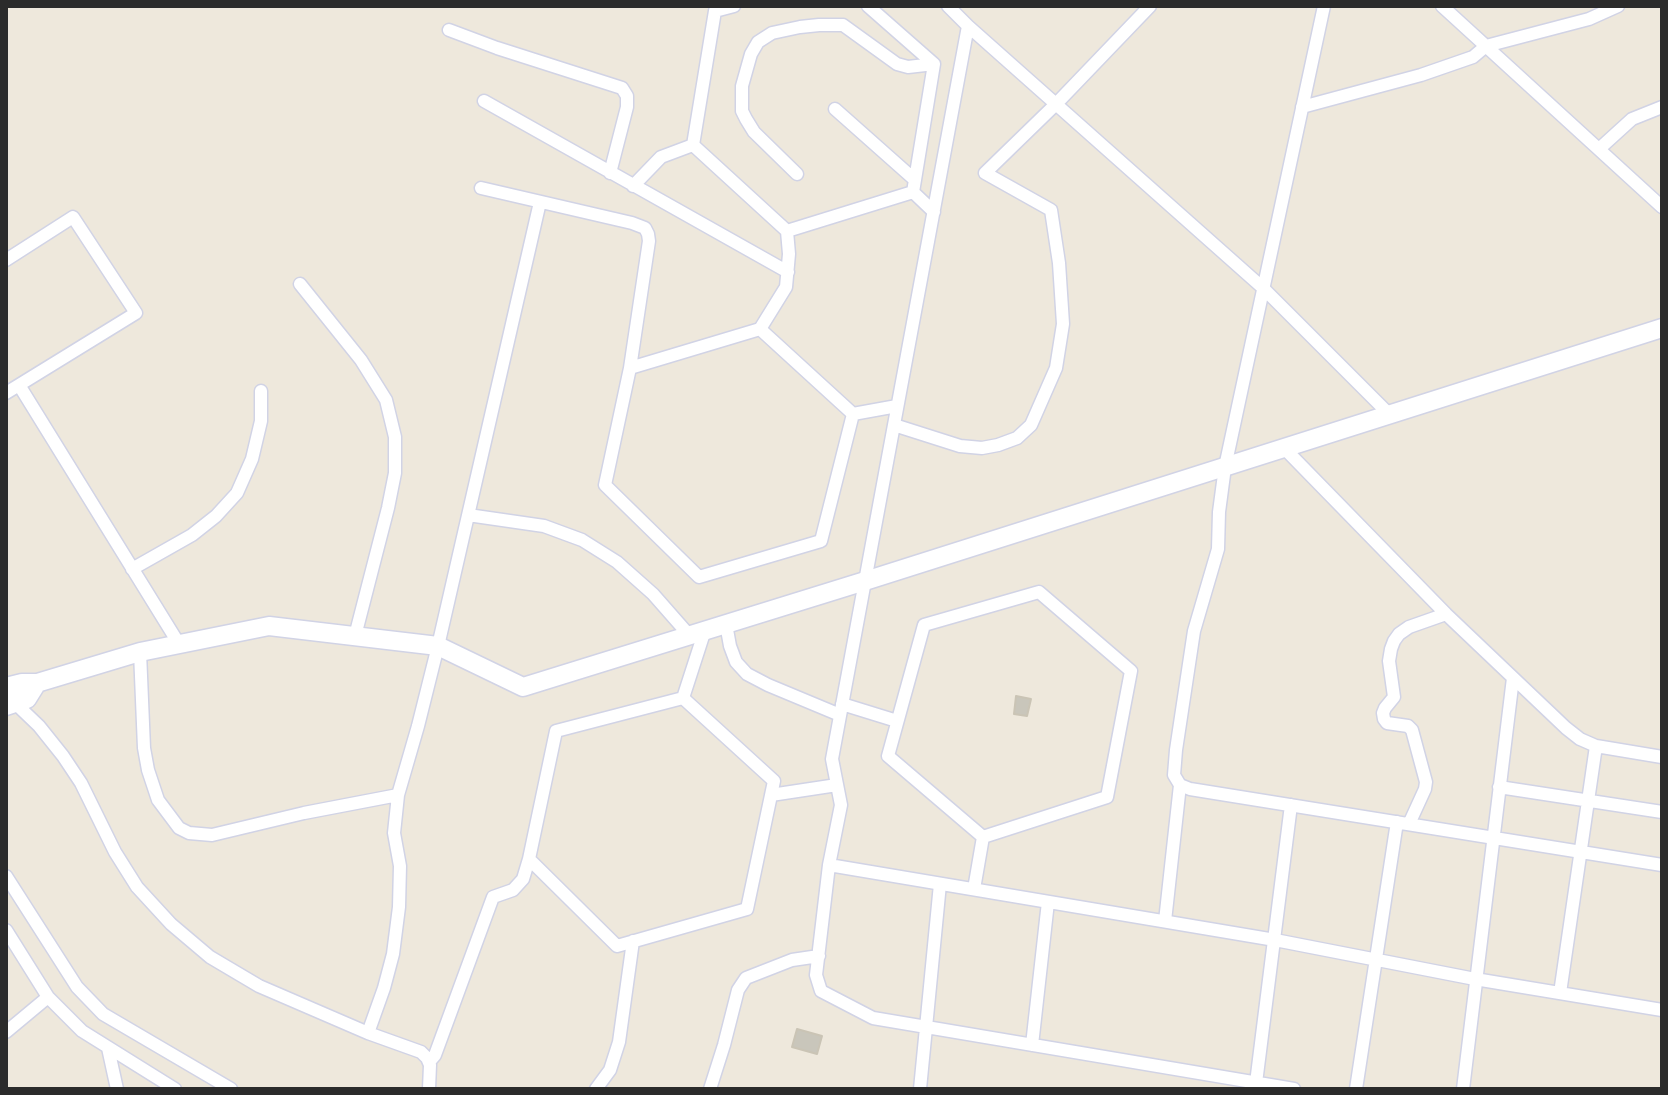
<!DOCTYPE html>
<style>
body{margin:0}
#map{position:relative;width:1668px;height:1095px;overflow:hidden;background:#eee8dc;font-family:Ubuntu,sans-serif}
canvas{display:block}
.frame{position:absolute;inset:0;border:8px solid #2b2b2b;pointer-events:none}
</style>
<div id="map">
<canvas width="1668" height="1095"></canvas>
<div class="frame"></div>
</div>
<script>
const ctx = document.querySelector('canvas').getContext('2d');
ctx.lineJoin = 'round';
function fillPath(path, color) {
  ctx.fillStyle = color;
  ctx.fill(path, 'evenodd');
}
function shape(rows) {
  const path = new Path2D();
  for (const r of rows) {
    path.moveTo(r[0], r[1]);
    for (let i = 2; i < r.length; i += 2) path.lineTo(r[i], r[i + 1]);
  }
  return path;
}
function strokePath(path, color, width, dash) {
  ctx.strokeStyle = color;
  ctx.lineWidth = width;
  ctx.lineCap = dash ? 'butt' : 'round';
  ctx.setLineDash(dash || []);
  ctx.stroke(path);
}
const building = shape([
 [1016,696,1031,699,1027,716,1014,714,1016,696],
 [797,1029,822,1036,817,1054,792,1047,797,1029]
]);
const street = shape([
 [734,6,715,11,693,145,787,231,913,192],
 [868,6,934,64,913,192],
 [948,6,968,26,1263,288,1389,414],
 [1324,6,1225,467,1219,512,1218,549,1194,631,1176,750,1174,775,1180,785,1190,789,1662,865],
 [1442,6,1662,207],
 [968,26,832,759,841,805,829,865,816,975,821,991,873,1018,1294,1089],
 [449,30,497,48,622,88,627,96,627,107,610,173],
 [484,101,788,272],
 [1302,107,1421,75,1473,57,1486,46,1589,19,1618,6],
 [835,109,915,180],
 [1599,149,1632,119,1662,107],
 [797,174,754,132,746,119,742,111,742,86,751,54,758,42,772,33,800,27,819,25,843,25,897,64,908,67,934,64],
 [633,186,661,157,693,145],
 [481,188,632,223,645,228,648,234,649,241,630,368],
 [913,192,934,212],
 [6,260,73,217,136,313,6,393],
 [300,284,361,360,386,400,395,437,395,473,388,508,355,636],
 [760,329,853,414,821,541,699,577,605,485,630,368,760,329],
 [760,329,786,287,789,254,787,231],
 [19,385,179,644],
 [853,414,897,406],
 [894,425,960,446,982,448,998,445,1017,438,1031,425,1056,368,1063,324,1059,263,1051,210,985,173,1056,104,1150,6],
 [1284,448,1446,614,1566,728,1580,739,1596,746,1662,757],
 [468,515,544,526,582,540,617,562,653,594,689,635],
 [132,569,192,535,216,516,237,493,252,459,261,421,261,391],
 [1039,592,1131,671,1107,797,983,837,888,756,924,625,1039,592],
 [726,624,730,646,736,662,747,674,768,685,840,715],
 [140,652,144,748,148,770,158,800,179,828,189,833,212,835,304,813,398,795],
 [683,698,774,781,747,909,617,946,529,859,556,731,683,698],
 [683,698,705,630],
 [15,703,39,726,63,756,81,783,115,852,137,887,171,924,210,957,259,986,368,1033],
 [842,704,897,721],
 [1499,787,1662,812],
 [771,795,837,785],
 [1409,824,1425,789,1426,782,1412,730,1408,726,1387,723,1384,719,1383,713,1385,708,1394,697,1389,661,1391,649,1394,641,1399,634,1409,627,1446,614],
 [829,865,1275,940,1475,979,1662,1010],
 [6,876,77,987,103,1014,231,1089],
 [974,889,983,837],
 [1165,921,1180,785],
 [6,930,48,997,82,1031,175,1089],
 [1560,993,1596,746],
 [6,1032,48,997],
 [1032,1045,1048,902],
 [108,1048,117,1089],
 [429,1062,435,1055,493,897,513,890,523,879,529,859],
 [1256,1083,1291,805],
 [429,1089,430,1065,427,1058,421,1052,368,1033,384,988,393,954,399,907,400,866,394,833,398,795,418,726,438,646,540,202],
 [596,1089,610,1070,619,1042,633,941],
 [710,1089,724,1045,738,990,746,978,792,960,819,956],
 [920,1089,940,884],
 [1356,1089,1397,822],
 [1463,1089,1513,678]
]);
const secondary = shape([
 [6,687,22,683,37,683,140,652,269,626,438,646,523,687,865,581,1662,328],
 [6,706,27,699,37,683]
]);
fillPath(building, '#c9c6bb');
strokePath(building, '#cac4b5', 2);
strokePath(street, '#d1d3e5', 15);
strokePath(secondary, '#d1d3e5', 21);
strokePath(street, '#fff', 12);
strokePath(secondary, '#fff', 18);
</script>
